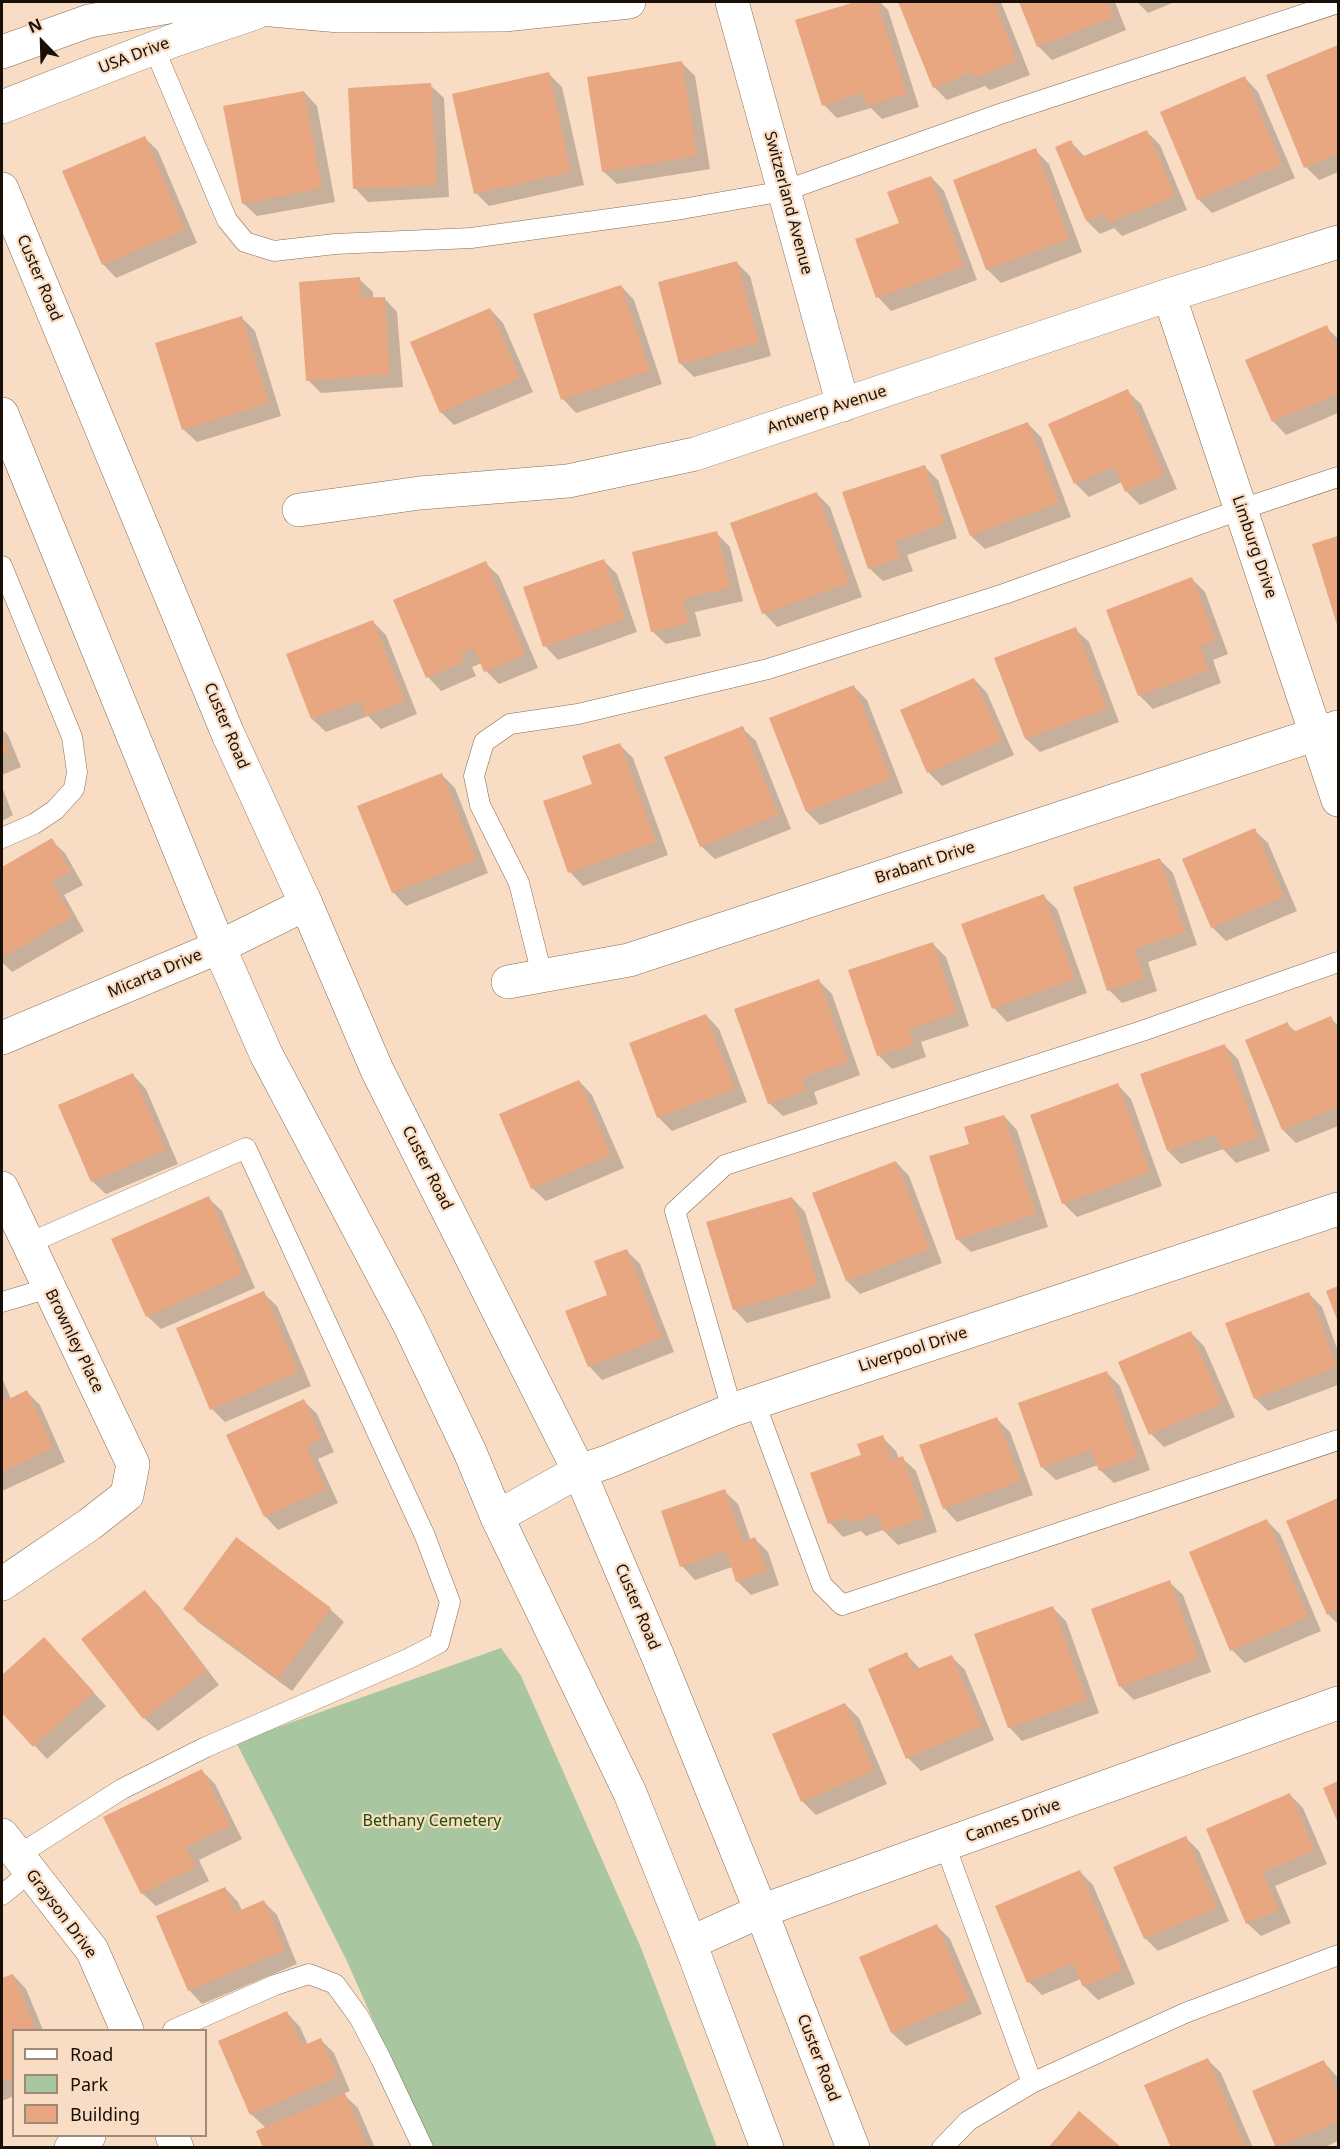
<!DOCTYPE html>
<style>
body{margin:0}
#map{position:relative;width:1340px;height:2149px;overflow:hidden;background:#f8dcc3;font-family:"Noto Sans",sans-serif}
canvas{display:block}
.frame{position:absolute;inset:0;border:3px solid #180f06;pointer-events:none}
.legend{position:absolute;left:12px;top:2029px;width:195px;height:108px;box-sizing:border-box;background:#f8dcc3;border:2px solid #9e8a77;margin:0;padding:8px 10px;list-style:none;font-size:18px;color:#180f06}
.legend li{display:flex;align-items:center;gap:12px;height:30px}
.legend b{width:30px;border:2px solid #9e8a77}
.north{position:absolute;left:12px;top:12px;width:60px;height:60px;-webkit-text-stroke:4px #f8dcc3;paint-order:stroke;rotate:337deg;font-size:16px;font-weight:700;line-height:24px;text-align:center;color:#180f06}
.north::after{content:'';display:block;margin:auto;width:21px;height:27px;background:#180f06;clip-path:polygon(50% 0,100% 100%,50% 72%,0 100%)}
</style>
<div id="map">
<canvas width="1340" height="2149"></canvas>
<div class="frame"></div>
<ul class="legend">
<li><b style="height:8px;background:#fff"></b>Road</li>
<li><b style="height:16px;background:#a8c69f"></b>Park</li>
<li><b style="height:16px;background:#e8a681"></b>Building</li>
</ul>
<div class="north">N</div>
</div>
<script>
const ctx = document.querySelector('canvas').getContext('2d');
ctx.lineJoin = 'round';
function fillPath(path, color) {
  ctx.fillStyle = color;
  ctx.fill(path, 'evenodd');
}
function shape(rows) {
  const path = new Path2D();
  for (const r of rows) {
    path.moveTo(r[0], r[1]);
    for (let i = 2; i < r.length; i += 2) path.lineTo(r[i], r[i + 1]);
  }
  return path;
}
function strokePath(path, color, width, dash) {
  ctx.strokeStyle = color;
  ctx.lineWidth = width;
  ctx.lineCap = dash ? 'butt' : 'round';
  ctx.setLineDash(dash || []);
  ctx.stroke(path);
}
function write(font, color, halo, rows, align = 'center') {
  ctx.font = font + ' "Noto Sans",sans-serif';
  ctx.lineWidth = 4.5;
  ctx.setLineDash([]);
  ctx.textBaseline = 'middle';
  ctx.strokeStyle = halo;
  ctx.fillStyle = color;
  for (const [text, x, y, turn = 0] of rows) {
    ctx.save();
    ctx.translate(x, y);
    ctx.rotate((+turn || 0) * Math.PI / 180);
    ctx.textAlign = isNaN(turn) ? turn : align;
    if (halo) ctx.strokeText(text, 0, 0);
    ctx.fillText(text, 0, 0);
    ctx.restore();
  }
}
const green = shape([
 [501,1648,521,1676,641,1948,717,2147,429,2147,346,1959,236,1742]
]);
const shadow = shape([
 [860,2,880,2,888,10,919,107,882,119,871,108,837,118,824,105,797,21],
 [900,2,1001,2,1030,75,990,90,985,86,947,100,934,87],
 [1020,2,1115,2,1126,30,1052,60,1038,46],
 [1137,2,1175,2,1148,13],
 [1338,47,1338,172,1319,180,1306,167,1268,76],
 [682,63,695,76,710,169,617,184,603,171],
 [549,74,562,87,584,185,489,206,476,193],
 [1245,78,1258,92,1295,178,1212,213,1199,200,1162,113],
 [430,85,444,98,449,197,368,202,355,188],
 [304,92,317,106,335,202,257,216,243,203],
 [1147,132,1160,145,1187,210,1122,236,1114,228,1100,234,1087,221,1071,142,1085,157],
 [145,138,158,151,197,243,116,278,103,264],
 [1035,150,1049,164,1082,252,1001,283,987,269],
 [931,177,944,191,977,280,891,311,878,297,857,240,901,224],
 [737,263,750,276,771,356,694,377,680,363],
 [359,279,373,292,373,299,384,298,397,312,403,387,321,393,308,380],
 [621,286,634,300,662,384,576,413,563,399],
 [490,309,503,323,533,392,454,425,441,412],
 [242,318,255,331,281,416,197,442,183,429],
 [1326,327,1338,339,1338,413,1286,435,1273,421],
 [1127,391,1141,404,1177,489,1140,505,1126,491,1122,482,1089,497,1075,483],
 [1028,424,1041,437,1071,517,985,549,971,536,942,456],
 [924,466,938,480,957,538,907,555,913,571,883,581,869,568],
 [817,494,830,507,862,597,777,627,764,613],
 [716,533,730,547,743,601,695,612,701,636,666,644,652,631],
 [1338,538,1338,625,1314,545],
 [604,561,617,574,637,632,558,660,545,646],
 [485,563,499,576,538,668,499,684,486,671,482,663,472,667,476,676,441,691,428,677],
 [1192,579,1205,592,1228,654,1213,660,1221,683,1153,709,1139,695],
 [373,622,386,635,417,714,381,729,368,716,326,732,312,719,288,655],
 [1075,629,1089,642,1119,722,1040,752,1026,739,996,659],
 [974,679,987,693,1014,755,942,786,929,773,902,710],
 [854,687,867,700,903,793,820,825,807,812],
 [742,728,756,741,791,829,715,859,701,846],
 [2,729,8,735,21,767,2,775],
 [620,745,633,758,668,855,583,886,570,872],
 [441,774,455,788,488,873,406,906,393,892],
 [2,787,13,815,2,821],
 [1254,830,1268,843,1297,911,1226,941,1212,927,1184,860],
 [51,840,65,853,83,885,64,895,84,931,12,972,2,962,2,868],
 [1160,860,1173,873,1197,945,1148,962,1157,991,1122,1003,1109,990],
 [1043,896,1057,909,1087,993,1007,1022,994,1008],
 [932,943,946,957,969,1026,921,1042,926,1057,892,1069,878,1055],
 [818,980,832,994,860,1075,814,1092,818,1104,783,1116,769,1103],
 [706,1015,719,1029,747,1102,672,1131,658,1117],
 [1331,1018,1338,1026,1338,1126,1296,1143,1283,1130,1287,1024,1296,1032],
 [1225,1046,1238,1059,1270,1151,1236,1163,1223,1149,1181,1164,1168,1151],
 [133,1075,146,1089,178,1164,106,1194,92,1181],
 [579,1081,592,1095,624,1168,546,1201,532,1188],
 [1118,1085,1131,1099,1162,1186,1077,1217,1063,1203],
 [1004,1116,1017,1130,1048,1227,971,1252,957,1239,971,1145],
 [896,1162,909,1176,942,1263,860,1294,847,1281],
 [208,1198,222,1211,255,1288,161,1329,147,1316],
 [792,1198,805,1212,831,1298,747,1323,734,1309],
 [626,1250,640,1264,674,1352,602,1380,589,1366,609,1296],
 [263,1293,277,1306,311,1386,225,1422,212,1409],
 [1309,1294,1322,1307,1338,1351,1338,1385,1268,1411,1255,1398],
 [1191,1333,1204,1346,1235,1417,1164,1447,1151,1434],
 [1107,1373,1120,1386,1150,1470,1114,1483,1100,1470,1098,1465,1056,1480,1042,1467],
 [2,1378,11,1399,27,1392,40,1405,65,1462,2,1491],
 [304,1401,317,1414,334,1452,318,1459,338,1503,278,1530,265,1516],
 [997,1419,1010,1432,1033,1495,957,1522,944,1508],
 [882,1437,896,1451,899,1459,902,1458,916,1471,937,1532,898,1545,883,1530,866,1536,861,1531,843,1537,830,1523],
 [724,1491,738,1504,751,1541,755,1539,768,1552,779,1585,751,1595,737,1581,732,1567,695,1580,682,1566],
 [1338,1500,1338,1624,1328,1614,1288,1522],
 [1267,1521,1280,1534,1321,1631,1245,1663,1232,1650],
 [236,1539,330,1609,344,1622,292,1691,198,1622,185,1608],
 [1169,1582,1183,1595,1211,1672,1134,1700,1120,1686],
 [145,1592,158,1605,219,1685,158,1731,144,1718,84,1639],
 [1053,1608,1066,1621,1099,1713,1022,1741,1009,1727],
 [44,1639,106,1706,47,1759,2,1710,2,1677],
 [906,1654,920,1669,951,1656,965,1670,994,1740,921,1771,908,1758],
 [845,1704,859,1718,887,1784,816,1815,802,1801],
 [202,1771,215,1784,242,1839,199,1860,209,1881,156,1906,142,1893],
 [1290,1795,1303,1808,1327,1864,1275,1886,1291,1923,1261,1936,1247,1923,1208,1830],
 [1186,1838,1199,1851,1229,1921,1158,1951,1145,1938],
 [1080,1872,1093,1885,1135,1984,1098,2000,1084,1986,1081,1979,1042,1995,1029,1982],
 [225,1888,238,1902,242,1911,264,1902,277,1915,297,1964,202,2004,189,1990],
 [936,1925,950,1939,982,2014,906,2046,892,2033,861,1958],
 [13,1975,26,1989,43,2030,14,2030,14,2096,2,2101,2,1980],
 [287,2013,300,2027,308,2045,321,2040,334,2053,350,2091,343,2094,358,2108,375,2148,265,2148,266,2128,251,2114],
 [1207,2059,1221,2073,1253,2148,1172,2148],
 [1324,2062,1338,2078,1338,2141,1323,2148,1278,2148,1254,2092]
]);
const building = shape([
 [855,2,877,2,907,94,867,106,863,93,822,106,795,20],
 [898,2,994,2,1017,61,975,78,973,72,933,88],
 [1019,2,1108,2,1114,17,1037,47],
 [1338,45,1338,154,1304,168,1266,75],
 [682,61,697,156,602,172,587,77],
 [549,72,571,172,474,194,452,94],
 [1245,76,1282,165,1197,200,1160,112],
 [431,83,437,185,353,189,348,88],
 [304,91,322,188,242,204,223,106],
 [1147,130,1175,196,1108,223,1104,214,1086,221,1055,147,1071,140,1079,158],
 [145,136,185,230,102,265,62,171],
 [1036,148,1069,239,986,270,953,180],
 [931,176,964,267,876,298,855,239,899,223,887,192],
 [737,261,759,343,679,364,658,282],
 [360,277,361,298,385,297,390,374,306,381,299,282],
 [621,285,650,371,561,400,533,314],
 [490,308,520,378,440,413,410,342],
 [242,316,269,403,182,430,155,343],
 [1327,325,1338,353,1338,394,1272,422,1245,360],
 [1128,389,1164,475,1125,492,1114,467,1074,484,1048,424],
 [1028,422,1059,503,970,536,940,455],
 [925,465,945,524,895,541,900,558,868,569,842,492],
 [817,492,849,583,762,614,730,523],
 [717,531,730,588,683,599,689,623,651,632,632,552],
 [1338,536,1338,628,1312,544],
 [604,559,625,619,543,647,523,587],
 [486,561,525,654,484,672,474,648,460,654,464,662,426,678,393,600],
 [1192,577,1216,640,1200,646,1209,670,1138,696,1106,610],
 [373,620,405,701,366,716,360,701,311,719,286,654],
 [1076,627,1107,709,1025,739,994,658],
 [974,678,1002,741,927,773,900,710],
 [854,685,891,779,806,812,769,718],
 [743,726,778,815,700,847,664,757],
 [2,736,9,753,2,756],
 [620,743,656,842,568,873,543,801,592,784,582,756],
 [442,773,476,860,392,893,357,806],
 [1255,828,1284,897,1211,928,1182,859],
 [52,838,71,871,52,882,72,917,2,958,2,867],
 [1160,858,1185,932,1135,949,1144,978,1107,991,1073,887],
 [1044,894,1075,979,992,1009,961,924],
 [933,942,957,1013,909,1029,914,1044,877,1056,848,970],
 [819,979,848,1062,802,1078,806,1090,768,1104,734,1009],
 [706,1014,735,1089,657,1118,629,1043],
 [1331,1016,1338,1035,1338,1107,1282,1130,1245,1040,1288,1022,1291,1033],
 [1225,1044,1258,1137,1222,1150,1216,1134,1167,1151,1140,1074],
 [133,1073,166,1150,91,1182,58,1105],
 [579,1080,611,1155,531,1189,499,1114],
 [1118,1083,1150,1172,1062,1204,1030,1115],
 [1004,1115,1036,1214,956,1240,929,1156,969,1144,964,1127],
 [896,1161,930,1249,846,1281,812,1193],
 [209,1196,243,1274,146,1317,111,1239],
 [792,1197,818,1285,733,1310,706,1222],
 [627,1249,662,1338,588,1367,565,1311,607,1295,594,1261],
 [1338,1286,1338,1322,1326,1291],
 [264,1291,298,1372,210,1410,176,1328],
 [1309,1292,1337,1367,1254,1399,1225,1323],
 [1191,1331,1222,1404,1149,1435,1118,1362],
 [1107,1371,1138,1457,1099,1471,1091,1450,1041,1468,1018,1403],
 [27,1390,53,1448,2,1472,2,1392,5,1401],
 [304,1399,322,1438,306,1446,326,1489,264,1517,226,1435],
 [997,1417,1021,1481,943,1509,919,1445],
 [883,1435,892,1460,903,1456,924,1518,884,1532,877,1514,851,1523,849,1517,828,1524,810,1473,861,1455,857,1444],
 [725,1489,743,1542,755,1537,767,1571,736,1582,726,1551,680,1567,661,1511],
 [1338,1498,1338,1610,1327,1615,1286,1521],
 [1267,1519,1308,1617,1230,1651,1189,1552],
 [236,1537,331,1608,278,1679,183,1609],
 [1170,1580,1198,1659,1119,1687,1091,1609],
 [145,1590,207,1671,143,1719,81,1639],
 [1053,1606,1087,1700,1008,1728,974,1634],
 [44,1637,94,1692,33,1747,2,1713,2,1675],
 [907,1652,914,1670,952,1655,982,1726,906,1759,868,1669],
 [845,1703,874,1771,801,1802,772,1734],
 [202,1769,230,1826,186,1847,196,1867,141,1894,103,1817],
 [1338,1781,1338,1823,1323,1788],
 [1290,1793,1315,1851,1263,1872,1279,1910,1246,1924,1206,1829],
 [1186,1836,1217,1908,1144,1939,1113,1867],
 [1080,1870,1123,1970,1083,1987,1073,1963,1027,1983,995,1906],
 [225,1887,236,1912,264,1900,285,1950,188,1991,156,1916],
 [937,1924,969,2000,891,2033,859,1957],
 [13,1974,36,2030,14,2030,14,2077,2,2082,2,1978],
 [287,2011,302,2046,321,2038,338,2077,250,2115,218,2041],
 [1208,2058,1246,2148,1171,2148,1144,2085],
 [1324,2060,1338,2094,1338,2122,1276,2148,1252,2091],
 [345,2093,368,2148,263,2148,256,2131],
 [1079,2111,1122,2148,1048,2148]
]);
const lane = shape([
 [154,48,227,220,245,242,274,251,335,244,471,238,682,209,784,191,1003,113,1338,3],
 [2,566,72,737,77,772,74,789,55,810,34,824,2,838],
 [542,975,519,883,480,805,474,776,484,742,510,724,578,714,768,669,1004,594,1242,509,1338,477],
 [2,1302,49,1288],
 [755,1403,822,1585,842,1605,1338,1440],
 [732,1410,675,1211,725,1165,1142,1031,1338,962],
 [945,1845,1032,2083],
 [17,1856,122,1789,206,1747,410,1658,439,1643,450,1602,425,1536,246,1148,27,1244],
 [2,1895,30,1872],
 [173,2030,275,1985,309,1974,335,1984,359,2017,381,2059,423,2148],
 [942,2148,968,2121,1032,2083,1185,2013,1338,1955]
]);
const street = shape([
 [732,2,843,405],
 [1169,295,1338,800],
 [299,510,420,493,568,481,695,454,1169,295,1338,242],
 [508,982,629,960,1338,727],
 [2,1188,133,1464,127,1495,90,1524,2,1584],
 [497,1517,579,1471,607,1462,732,1410,1338,1209],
 [2,1835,92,1950,127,2030],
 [690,1943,761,1911,1338,1703],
 [172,2136,177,2148],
 [71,2148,89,2136]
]);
const secondary = shape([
 [2,52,89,21,191,3,340,16,504,15,629,2],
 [2,107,172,41,255,13],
 [2,1038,219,947,306,904]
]);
const primary = shape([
 [2,189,228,734,306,904,377,1070,579,1471,659,1659,761,1911,853,2148],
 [2,414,219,947,266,1054,409,1324,470,1452,497,1517,630,1793,690,1943,767,2148]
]);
const streetNames = [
 ["USA Drive",134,56,-21],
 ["Switzerland Avenue",788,203,75],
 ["Custer Road",39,278,67],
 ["Antwerp Avenue",827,410,-18],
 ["Limburg Drive",1254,547,71],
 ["Custer Road",226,726,67],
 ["Brabant Drive",925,863,-18],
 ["Micarta Drive",155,974,-23],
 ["Custer Road",427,1168,63],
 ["Brownley Place",74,1341,64],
 ["Liverpool Drive",913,1350,-18],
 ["Custer Road",637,1607,67],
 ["Cannes Drive",1013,1821,-20],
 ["Grayson Drive",61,1914,53],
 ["Custer Road",818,2058,69]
];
const parkNames = [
 ["Bethany Cemetery",432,1821]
];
fillPath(green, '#a8c69f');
fillPath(shadow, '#0003');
fillPath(building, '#e8a681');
strokePath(lane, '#846c55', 21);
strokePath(street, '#846c55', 34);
strokePath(secondary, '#846c55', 34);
strokePath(primary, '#846c55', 34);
strokePath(lane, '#fff', 20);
strokePath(street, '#fff', 33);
strokePath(secondary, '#fff', 33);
strokePath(primary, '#fff', 33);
write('16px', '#180f06', '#f8dcc3', streetNames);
write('16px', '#195301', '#f8dcc3', parkNames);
</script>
